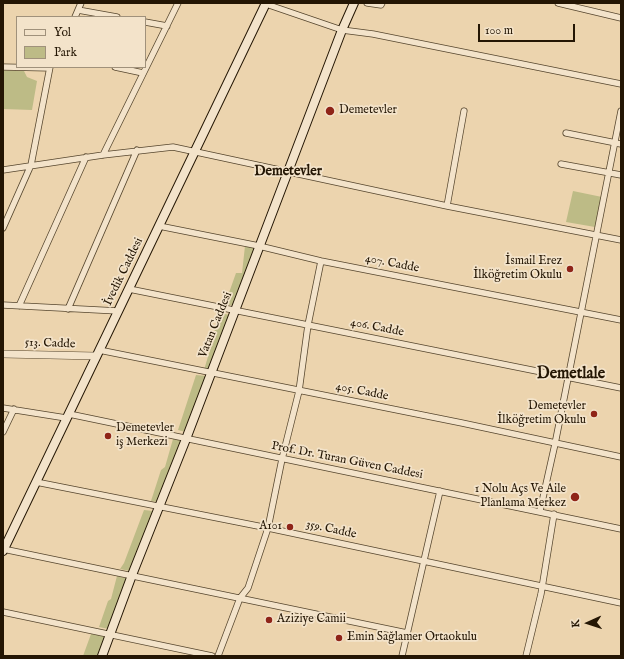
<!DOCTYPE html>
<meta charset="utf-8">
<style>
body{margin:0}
#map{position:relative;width:624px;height:659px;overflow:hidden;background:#ecd4ae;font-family:"IM FELL English",serif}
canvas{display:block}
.frame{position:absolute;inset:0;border:4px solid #241604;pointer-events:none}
.legend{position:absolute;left:16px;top:16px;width:130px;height:52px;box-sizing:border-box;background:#f3e3ca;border:1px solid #a0917b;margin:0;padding:5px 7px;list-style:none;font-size:12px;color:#241604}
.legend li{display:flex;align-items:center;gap:8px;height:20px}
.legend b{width:20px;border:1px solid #a0917b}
.north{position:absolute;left:568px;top:603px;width:40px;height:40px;-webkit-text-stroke:3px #f3e3ca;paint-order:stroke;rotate:267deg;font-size:11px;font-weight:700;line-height:16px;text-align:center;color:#241604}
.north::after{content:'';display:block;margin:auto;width:14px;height:18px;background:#241604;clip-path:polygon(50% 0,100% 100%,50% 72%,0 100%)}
.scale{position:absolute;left:478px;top:24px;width:97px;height:18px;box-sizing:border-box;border:2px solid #241604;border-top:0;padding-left:5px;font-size:12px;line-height:14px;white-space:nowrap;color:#241604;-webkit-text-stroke:3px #f3e3ca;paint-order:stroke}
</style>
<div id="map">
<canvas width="624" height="659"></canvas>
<div class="frame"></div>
<ul class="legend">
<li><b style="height:5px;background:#f3e3ca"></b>Yol</li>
<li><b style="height:11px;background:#bdbb86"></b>Park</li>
</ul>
<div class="north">K</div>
<div class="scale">100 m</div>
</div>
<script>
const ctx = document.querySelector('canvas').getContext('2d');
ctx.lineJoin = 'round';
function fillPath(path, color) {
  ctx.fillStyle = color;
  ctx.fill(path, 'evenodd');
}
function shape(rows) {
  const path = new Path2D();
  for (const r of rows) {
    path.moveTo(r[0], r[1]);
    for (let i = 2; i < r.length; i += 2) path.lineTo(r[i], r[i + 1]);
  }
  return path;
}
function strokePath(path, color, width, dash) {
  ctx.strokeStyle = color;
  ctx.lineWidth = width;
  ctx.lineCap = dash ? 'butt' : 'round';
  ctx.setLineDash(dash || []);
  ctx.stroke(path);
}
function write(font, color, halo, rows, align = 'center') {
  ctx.font = font + ' "IM FELL English",serif';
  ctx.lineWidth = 3.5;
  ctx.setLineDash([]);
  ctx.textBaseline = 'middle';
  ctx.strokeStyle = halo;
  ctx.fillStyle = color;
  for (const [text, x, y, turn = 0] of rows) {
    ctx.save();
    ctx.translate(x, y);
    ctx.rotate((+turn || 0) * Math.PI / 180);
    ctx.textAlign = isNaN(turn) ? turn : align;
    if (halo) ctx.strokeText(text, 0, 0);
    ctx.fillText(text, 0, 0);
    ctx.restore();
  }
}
const green = shape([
 [3,70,24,71,27,77,37,81,32,110,3,109],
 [573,191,602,197,595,227,566,222],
 [245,246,255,248,235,306,225,304,236,273,242,273],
 [218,313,231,315,209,370,204,370,213,340],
 [196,375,207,376,186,432,178,430],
 [173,439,183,440,157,502,151,501,161,470,165,467],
 [144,510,153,511,130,571,120,569,124,563],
 [117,576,128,579,109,629,99,627,108,601,111,599],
 [91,634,106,636,98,656,83,656]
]);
const minor = shape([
 [367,3,381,5,382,3],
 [558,3,621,18],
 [266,4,342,30,373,34,621,84],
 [78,10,117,17],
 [75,17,81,3],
 [145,22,167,26],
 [3,67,49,68],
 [115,67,143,73],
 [566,133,621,144],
 [103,155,178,3],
 [561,164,621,175],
 [3,170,103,155,173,147,447,206,621,240],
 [447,206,464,111],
 [159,226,259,246,321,261,621,320],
 [3,228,31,165,50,67],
 [129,289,621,388],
 [3,305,118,311],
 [19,306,86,157],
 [68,309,137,150],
 [99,350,462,423,621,457],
 [3,408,66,418],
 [69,414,621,529],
 [3,432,14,409],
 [36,482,268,528,621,603],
 [540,511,555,444,621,111],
 [3,549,407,633],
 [3,612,212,656],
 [218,656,240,598,248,588,268,528,282,459,299,391,308,325,321,261],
 [402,656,440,491],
 [526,656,541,594,554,514]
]);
const tertiary = shape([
 [3,354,96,356]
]);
const secondary = shape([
 [3,551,266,3],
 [102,656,132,575,186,439,342,30,354,3]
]);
const markers = [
 [330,111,5,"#8f2418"],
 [570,269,4,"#8f2418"],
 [594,414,4,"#8f2418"],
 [108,436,4,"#8f2418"],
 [575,497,5,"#8f2418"],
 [290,527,4,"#8f2418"],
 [269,620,4,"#8f2418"],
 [339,638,4,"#8f2418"]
];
const poiNames = [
 ["Demetevler",339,111],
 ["İsmail Erez",562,262,"right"],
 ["İlköğretim Okulu",562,276,"right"],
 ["Demetevler",586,407,"right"],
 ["İlköğretim Okulu",586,421,"right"],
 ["Demetevler",116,429],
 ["iş Merkezi",116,443],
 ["1 Nolu Açs Ve Aile",566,490,"right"],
 ["Planlama Merkez",566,504,"right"],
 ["A101",282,527,"right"],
 ["Aziziye Camii",277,620],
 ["Emin Sağlamer Ortaokulu",347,638]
];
const streetNames = [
 ["407. Cadde",392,264,11],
 ["İvedik Caddesi",124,272,-64],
 ["Vatan Caddesi",216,325,-68],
 ["406. Cadde",377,328,11],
 ["513. Cadde",50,344,2],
 ["405. Cadde",362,392,11],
 ["Prof. Dr. Turan Güven Caddesi",347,461,11],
 ["359. Cadde",331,530,12]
];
const quarterNames = [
 ["Demetevler",288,172]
];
const districtNames = [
 ["Demetlale",571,375]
];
fillPath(green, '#bdbb86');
strokePath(minor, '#56462e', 7);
strokePath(tertiary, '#56462e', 8);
strokePath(secondary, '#241604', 10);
strokePath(minor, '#f3e3ca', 5.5);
strokePath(tertiary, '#f3e3ca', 7);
strokePath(secondary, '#f3e3ca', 8);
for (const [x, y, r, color] of markers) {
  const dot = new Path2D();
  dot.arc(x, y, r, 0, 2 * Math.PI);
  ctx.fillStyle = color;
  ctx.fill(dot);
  strokePath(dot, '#f3e3ca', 1.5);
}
write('12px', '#241604', '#f3e3ca', poiNames, 'left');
write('12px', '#241604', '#f3e3ca', streetNames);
write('bold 14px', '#241604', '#f3e3ca', quarterNames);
write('bold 16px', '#241604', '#f3e3ca', districtNames);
</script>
